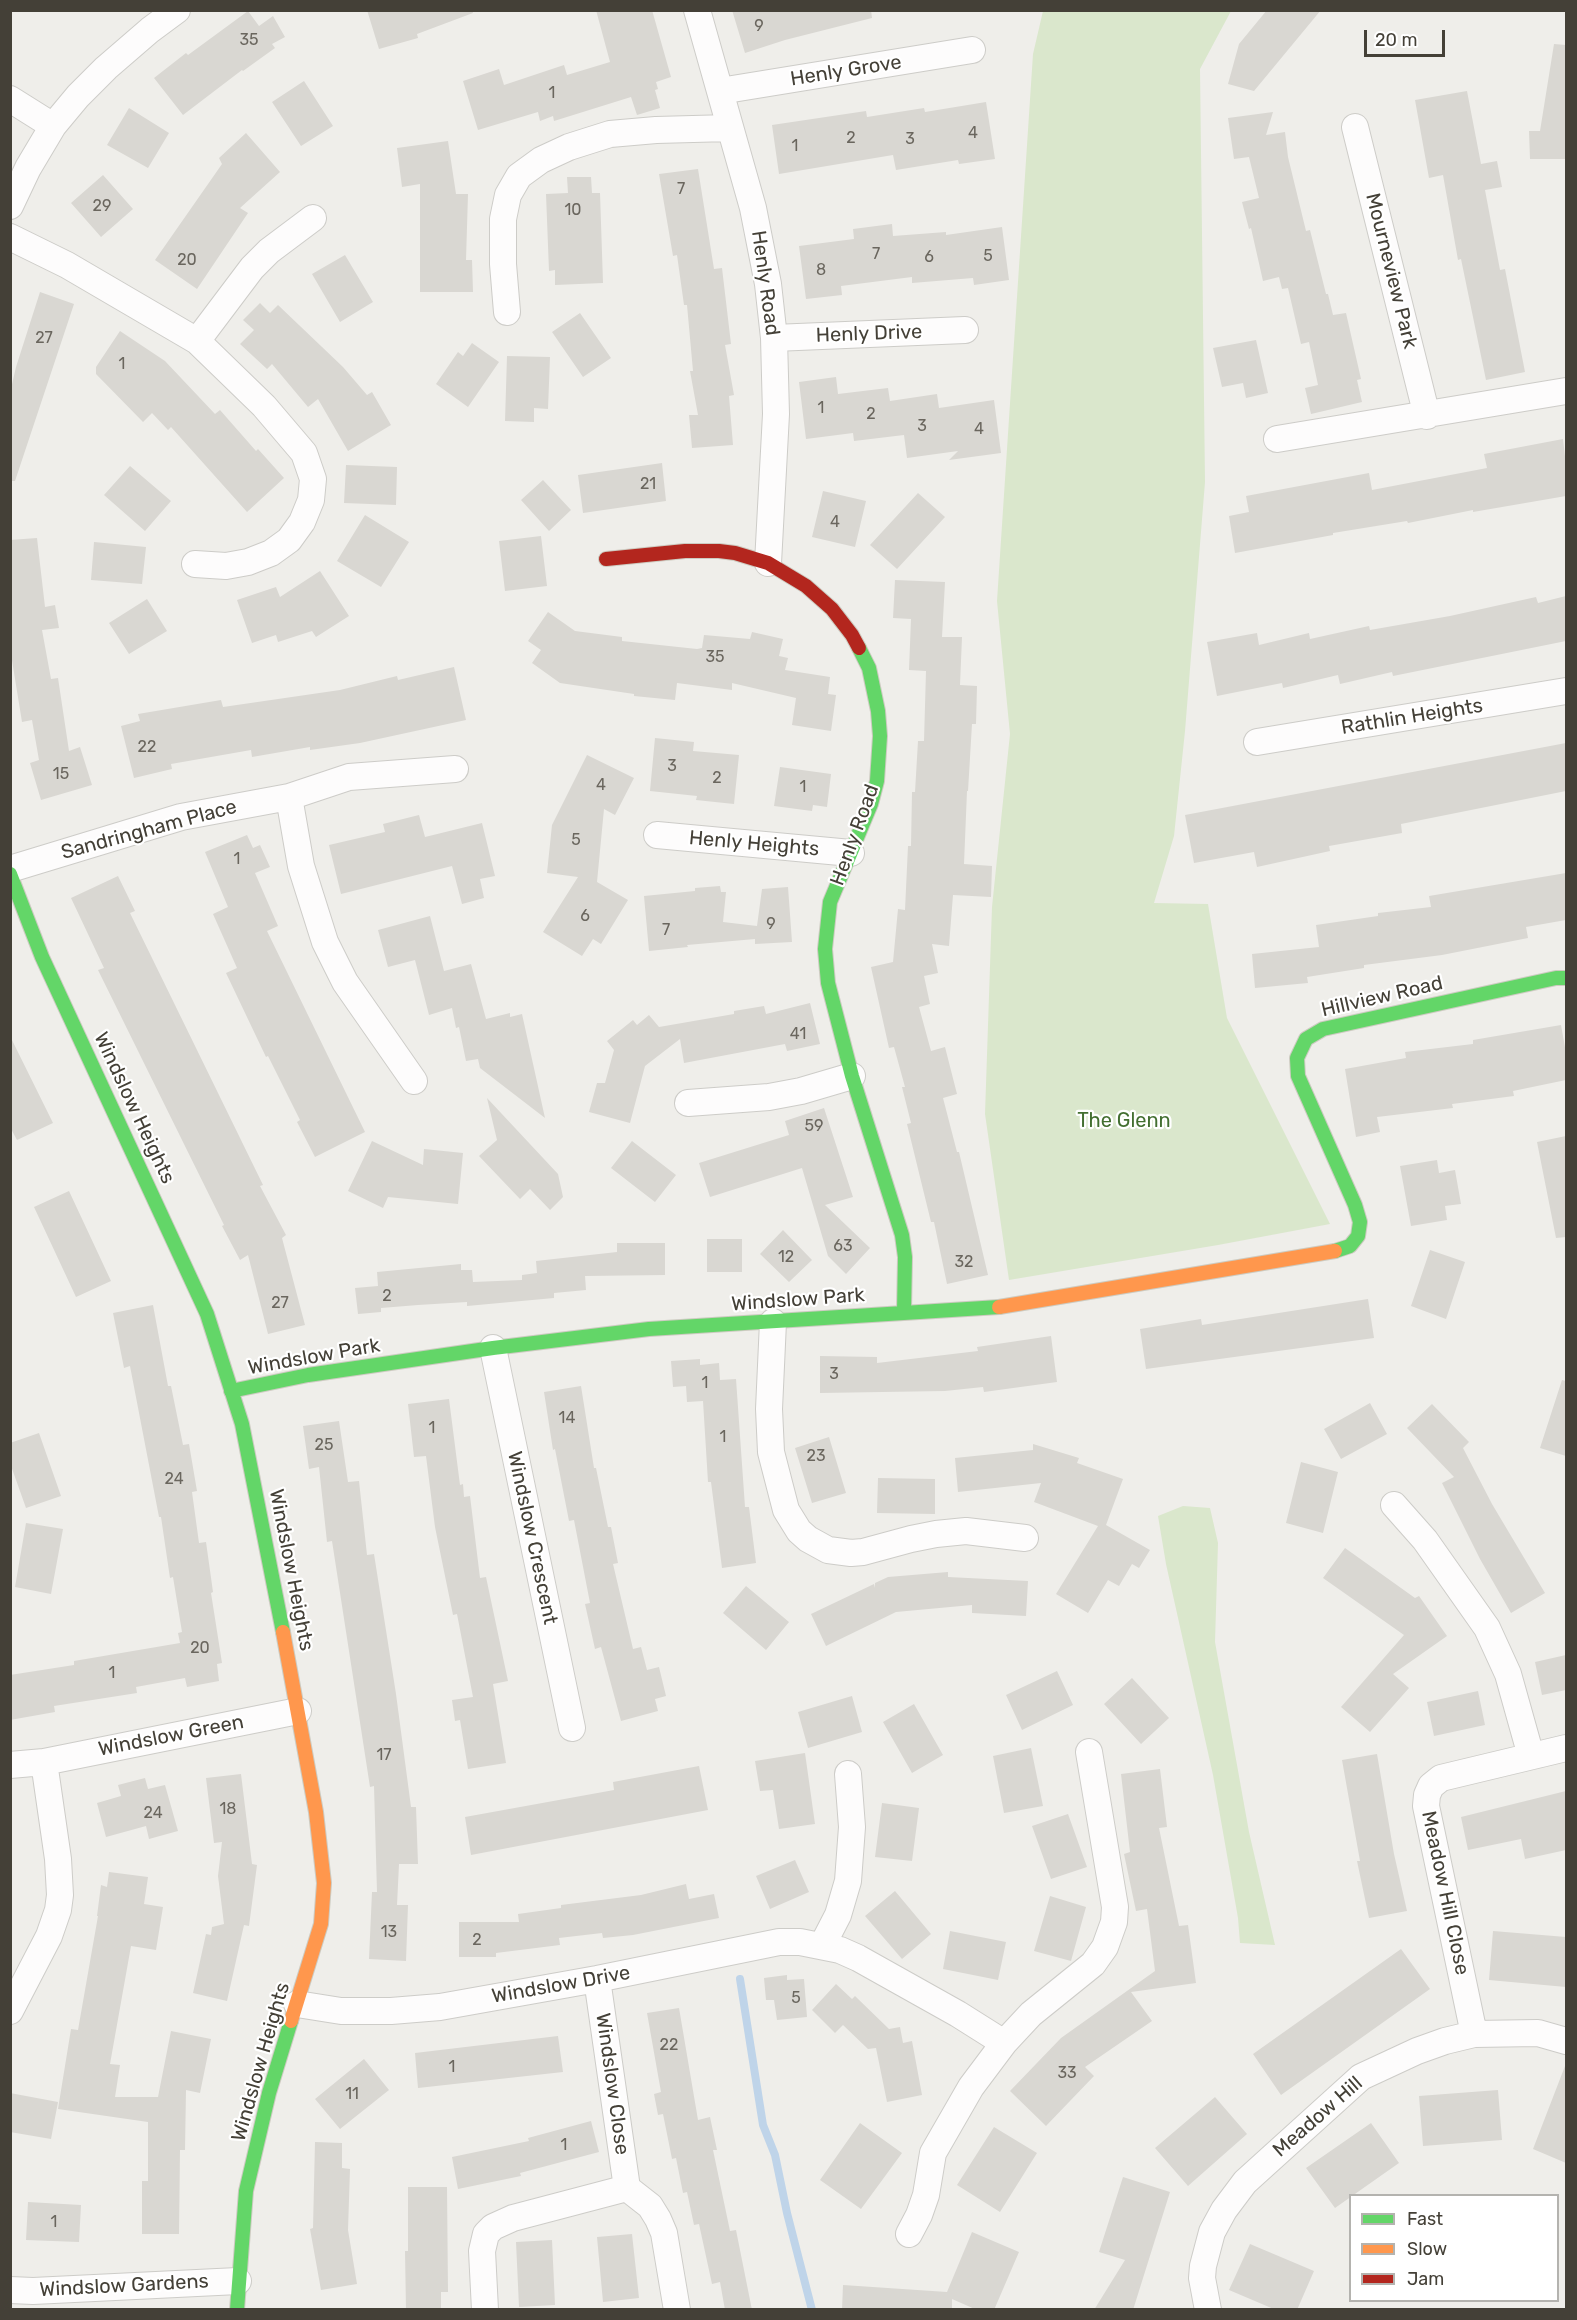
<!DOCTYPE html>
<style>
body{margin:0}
#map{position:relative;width:1577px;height:2320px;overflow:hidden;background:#efeeea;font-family:Rubik,sans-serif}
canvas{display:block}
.frame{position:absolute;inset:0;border:12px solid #444037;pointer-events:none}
.legend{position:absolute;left:1349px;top:2194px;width:210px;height:108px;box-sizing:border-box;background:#fff;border:2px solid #b4b3af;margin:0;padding:8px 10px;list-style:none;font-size:18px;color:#444037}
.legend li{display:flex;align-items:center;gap:12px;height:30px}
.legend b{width:30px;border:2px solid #b4b3af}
.scale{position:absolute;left:1364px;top:30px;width:81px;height:27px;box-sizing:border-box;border:3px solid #444037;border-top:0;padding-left:8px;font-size:18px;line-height:21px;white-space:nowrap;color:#444037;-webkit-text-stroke:4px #fff;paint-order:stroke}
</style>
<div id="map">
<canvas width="1577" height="2320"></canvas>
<div class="frame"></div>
<ul class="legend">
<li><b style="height:8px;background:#63d668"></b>Fast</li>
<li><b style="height:8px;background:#ff974d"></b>Slow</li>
<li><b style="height:8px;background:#b3261e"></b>Jam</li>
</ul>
<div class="scale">20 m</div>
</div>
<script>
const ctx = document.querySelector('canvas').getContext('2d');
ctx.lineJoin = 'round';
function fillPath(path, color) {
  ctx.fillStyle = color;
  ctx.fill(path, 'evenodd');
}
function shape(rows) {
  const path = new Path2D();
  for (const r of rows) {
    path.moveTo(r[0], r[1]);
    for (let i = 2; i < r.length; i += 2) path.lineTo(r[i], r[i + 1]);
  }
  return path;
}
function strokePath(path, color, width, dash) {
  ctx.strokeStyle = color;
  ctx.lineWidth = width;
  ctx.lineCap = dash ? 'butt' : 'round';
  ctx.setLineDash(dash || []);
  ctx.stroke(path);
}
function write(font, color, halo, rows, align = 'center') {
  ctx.font = font + ' Rubik,sans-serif';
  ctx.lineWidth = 4.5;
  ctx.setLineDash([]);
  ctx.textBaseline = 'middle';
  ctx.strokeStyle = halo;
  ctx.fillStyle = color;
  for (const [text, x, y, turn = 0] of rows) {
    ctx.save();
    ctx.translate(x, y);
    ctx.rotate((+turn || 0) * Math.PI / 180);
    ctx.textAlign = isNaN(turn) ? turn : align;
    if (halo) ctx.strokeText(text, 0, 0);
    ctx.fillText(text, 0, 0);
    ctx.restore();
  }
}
const green = shape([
 [1043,11,1231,11,1200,69,1205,482,1185,731,1174,836,1154,903,1208,904,1227,1018,1330,1224,1218,1245,1009,1280,985,1114,992,907,1010,734,997,601,1033,54],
 [1183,1506,1210,1508,1218,1543,1215,1642,1249,1832,1275,1945,1240,1943,1238,1918,1213,1775,1166,1564,1158,1516]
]);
const stream = shape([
 [740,1979,763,2125,775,2155,787,2213,812,2310]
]);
const building = shape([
 [367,10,472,10,473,13,417,34,418,38,379,49],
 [596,10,652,10,671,77,656,82,658,89,655,90,660,108,637,115,631,97,554,121,553,116,540,121,538,112,478,130,463,81,499,69,504,85,564,65,567,75,610,62],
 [732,10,871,10,872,18,785,40,745,53],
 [1267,10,1321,10,1254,91,1228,84,1239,44],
 [248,11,259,26,273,16,285,37,272,44,275,48,243,71,242,70,183,115,154,78,186,53,188,55],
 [1554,44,1566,45,1566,159,1530,159,1529,131,1540,131],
 [304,81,333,126,301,146,272,102],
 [1467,91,1481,164,1497,161,1502,187,1485,190,1500,270,1505,269,1525,372,1486,380,1461,259,1458,260,1443,175,1429,178,1415,100],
 [986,102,995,159,959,164,958,160,896,170,893,155,779,174,772,125,866,111,867,117,924,108,925,112],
 [129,108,169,133,148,168,107,145],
 [1273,112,1266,135,1285,132,1288,157,1306,231,1310,230,1326,294,1328,294,1333,315,1346,313,1361,379,1357,380,1362,402,1311,414,1305,388,1318,385,1309,342,1301,344,1288,288,1282,289,1279,277,1263,281,1251,228,1249,229,1242,202,1259,198,1249,157,1234,159,1228,118],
 [246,133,280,172,240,208,248,213,197,289,155,260,222,164,219,158],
 [448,141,456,194,468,194,466,260,472,260,473,292,420,292,420,184,402,187,397,148],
 [698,169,714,269,722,268,731,344,725,345,734,395,729,396,733,445,692,448,689,415,698,415,690,371,693,371,687,305,684,305,677,255,673,256,659,174],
 [103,175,133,209,101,237,71,203],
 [567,177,591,177,592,193,600,193,603,283,555,285,555,270,549,271,546,194,568,193],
 [892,224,893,236,946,232,946,235,1002,227,1009,280,974,285,973,278,912,283,912,277,841,286,842,295,806,299,799,246,854,239,853,229],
 [345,255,373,302,340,322,312,274],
 [40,292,74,304,15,481,10,481,10,393,16,367],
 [260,303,270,313,278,305,343,367,367,395,372,392,391,425,348,451,318,399,308,407,272,364,267,369,240,344,254,330,243,320],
 [580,313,611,358,583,377,552,332],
 [120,331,165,361,215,414,220,410,256,451,258,449,284,478,247,512,171,427,168,430,152,413,143,422,96,374,96,367],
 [1256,340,1268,393,1246,398,1243,383,1222,387,1213,348],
 [472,343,499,362,468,407,436,384,458,352,463,356],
 [507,356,550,357,548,409,534,408,534,422,505,421],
 [836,377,838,394,888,388,890,401,937,394,939,408,994,400,1001,453,949,460,958,451,907,458,904,435,854,441,853,433,806,439,799,382],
 [1563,439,1566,465,1566,496,1473,512,1473,510,1408,523,1407,521,1333,533,1333,535,1235,553,1229,516,1249,512,1246,496,1369,473,1372,490,1487,468,1484,454],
 [662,463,666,501,583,513,578,475],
 [346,465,397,467,396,505,344,503],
 [130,466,171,501,145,531,104,495],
 [543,480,571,510,549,531,521,500],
 [823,491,866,501,855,547,812,537],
 [918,493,945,517,897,569,870,545],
 [365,515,409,542,381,587,337,561],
 [541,536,547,586,505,591,499,541],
 [37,538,45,607,55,605,59,628,42,630,51,679,58,678,69,751,80,747,92,785,41,800,30,763,39,760,32,720,22,722,10,648,10,540],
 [94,542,146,547,142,584,91,580],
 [320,571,349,616,316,637,312,631,278,642,276,635,252,643,237,600,276,587,280,597],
 [895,580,945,582,942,637,962,637,960,685,977,686,976,724,972,724,968,791,967,791,964,864,992,866,991,897,953,895,949,946,932,944,938,973,924,976,930,1004,919,1007,931,1051,945,1047,957,1094,943,1098,957,1152,959,1152,988,1275,947,1284,934,1222,931,1222,907,1124,911,1123,902,1087,905,1087,894,1047,889,1048,871,967,893,962,898,909,905,910,908,846,911,846,912,792,915,792,918,741,924,741,926,671,909,670,911,619,893,618],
 [1566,596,1566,641,1393,676,1392,672,1340,684,1338,675,1283,688,1282,683,1217,696,1207,642,1257,633,1259,645,1309,633,1310,639,1369,626,1370,630,1450,616,1536,597,1538,603],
 [147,599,167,631,129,654,109,623],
 [548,612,575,631,622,637,622,641,697,649,702,648,704,635,750,639,752,632,783,639,779,656,788,658,785,670,830,677,828,694,836,695,831,731,792,725,796,698,732,683,732,690,677,683,675,700,634,696,634,694,560,683,532,663,541,650,528,641],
 [454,667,466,720,360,743,310,750,310,747,252,757,251,750,171,764,172,769,134,778,121,726,140,721,138,714,221,700,223,707,340,690,397,676,398,680],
 [655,738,694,742,693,751,739,755,734,804,696,800,697,796,650,791],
 [1566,743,1566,791,1401,824,1402,833,1329,846,1330,851,1257,867,1254,852,1194,863,1185,815],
 [587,755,634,778,615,815,604,809,597,882,628,900,601,944,593,939,582,956,543,932,578,877,547,873,552,825],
 [780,767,831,774,827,807,813,805,812,811,774,806],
 [419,815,425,837,482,823,495,876,480,879,484,898,462,904,452,866,341,894,329,845,385,832,383,824],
 [247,835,253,848,260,845,270,867,255,873,278,926,267,931,365,1132,315,1157,297,1122,300,1120,268,1056,266,1057,226,973,237,968,213,914,228,907,205,852],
 [1566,873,1566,920,1526,927,1528,938,1442,955,1364,965,1364,968,1307,977,1308,983,1255,988,1252,954,1319,947,1316,925,1378,916,1378,913,1431,907,1429,896],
 [118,876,135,911,130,913,263,1185,260,1186,286,1235,282,1238,305,1325,268,1334,248,1255,240,1260,222,1226,224,1225,98,970,104,968,71,898],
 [720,886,721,892,726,892,723,922,757,926,762,889,788,887,792,942,755,944,755,939,687,945,688,947,649,951,644,896,695,891,695,888],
 [430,916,444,971,471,964,486,1019,510,1013,510,1017,522,1014,545,1118,480,1068,478,1059,466,1061,459,1027,456,1028,452,1008,429,1015,415,960,388,967,378,930],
 [810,1003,820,1044,787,1051,785,1044,684,1063,680,1039,645,1066,630,1123,589,1112,597,1083,605,1083,614,1050,607,1041,633,1020,637,1025,649,1015,659,1027,734,1014,734,1011,764,1006,766,1014],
 [1561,1025,1566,1053,1566,1080,1513,1091,1514,1096,1452,1104,1453,1108,1377,1117,1380,1132,1356,1137,1345,1069,1406,1058,1405,1052,1473,1044,1473,1040],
 [10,1036,53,1123,17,1140,10,1127],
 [487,1098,558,1174,563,1197,550,1210,530,1189,520,1199,479,1156,497,1140],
 [824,1108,853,1197,825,1205,870,1248,846,1274,828,1256,802,1168,710,1197,699,1163,789,1135,785,1121],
 [1566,1136,1566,1237,1556,1238,1537,1142],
 [372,1141,423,1165,424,1149,463,1153,458,1204,388,1197,383,1208,348,1191],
 [632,1141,676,1175,655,1202,611,1168],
 [1437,1160,1439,1173,1455,1170,1461,1204,1445,1206,1447,1220,1411,1226,1400,1166],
 [69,1191,111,1281,76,1297,34,1207],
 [783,1230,812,1260,789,1282,760,1254],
 [707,1239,742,1239,742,1272,707,1272],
 [617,1243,665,1243,665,1275,585,1276,586,1290,554,1293,554,1298,467,1306,467,1302,418,1305,381,1308,381,1312,358,1314,355,1288,378,1286,377,1272,461,1264,461,1270,472,1270,473,1282,522,1280,522,1275,537,1273,536,1261,617,1252],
 [1430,1250,1465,1262,1446,1319,1411,1306],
 [1368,1299,1374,1338,1146,1369,1140,1329,1201,1319,1202,1325],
 [153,1305,168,1386,171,1386,183,1445,189,1444,197,1491,192,1492,199,1543,206,1542,213,1592,211,1593,222,1663,217,1664,219,1681,187,1687,185,1678,136,1687,137,1693,54,1706,55,1712,10,1720,10,1675,74,1665,74,1661,180,1643,178,1633,182,1632,173,1577,170,1578,161,1517,159,1517,130,1366,124,1368,113,1313],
 [1051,1336,1057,1382,984,1392,983,1387,945,1391,820,1393,820,1356,877,1357,877,1363,978,1351,977,1347],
 [700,1359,700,1365,719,1363,720,1380,736,1379,745,1507,749,1507,756,1563,722,1568,711,1482,708,1482,703,1401,687,1402,686,1386,673,1387,671,1361],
 [1562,1380,1566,1381,1566,1456,1540,1448],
 [581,1386,594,1468,596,1468,608,1527,611,1527,618,1563,613,1564,633,1649,641,1647,647,1670,659,1667,666,1696,655,1699,658,1711,621,1721,601,1647,595,1649,585,1604,590,1603,574,1520,569,1521,555,1449,553,1450,544,1392],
 [449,1399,460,1485,463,1484,464,1497,470,1496,480,1578,486,1577,508,1681,493,1684,506,1763,468,1769,460,1720,455,1721,452,1700,473,1697,457,1614,453,1615,435,1527,426,1456,414,1457,408,1404],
 [1370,1403,1387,1434,1341,1459,1324,1429],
 [1432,1404,1469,1442,1463,1448,1492,1504,1545,1593,1511,1613,1480,1559,1442,1483,1454,1477,1407,1428],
 [339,1421,348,1482,359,1481,367,1555,374,1554,396,1694,411,1807,416,1807,418,1864,399,1864,397,1905,408,1905,406,1961,369,1959,372,1892,377,1892,374,1786,370,1787,332,1541,327,1542,319,1467,309,1469,303,1426],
 [39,1433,61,1496,26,1508,10,1463,10,1443],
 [829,1437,846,1493,812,1503,795,1448],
 [1033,1444,1079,1458,1077,1463,1123,1479,1106,1525,1150,1550,1139,1568,1132,1564,1119,1586,1108,1580,1088,1613,1056,1594,1098,1526,1034,1502,1041,1483,958,1492,955,1458,1033,1450],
 [1301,1462,1338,1472,1323,1533,1286,1523],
 [878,1478,935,1479,935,1514,877,1513],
 [26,1523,63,1529,51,1594,15,1587],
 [1345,1548,1415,1598,1419,1596,1447,1636,1393,1674,1409,1688,1370,1732,1341,1707,1404,1635,1323,1578],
 [948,1572,948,1577,1028,1581,1026,1616,972,1613,972,1605,896,1612,826,1646,811,1614,874,1584,875,1588,875,1583,888,1577],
 [746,1586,789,1622,766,1650,723,1613],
 [1566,1655,1566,1690,1542,1695,1535,1662],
 [1057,1671,1073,1705,1022,1730,1006,1695],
 [1132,1678,1169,1718,1141,1744,1104,1704],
 [1478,1691,1485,1725,1434,1736,1427,1702],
 [852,1696,862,1732,808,1748,798,1712],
 [914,1704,943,1755,912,1773,883,1722],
 [1031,1748,1043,1806,1004,1813,993,1756],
 [805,1753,815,1824,779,1829,773,1790,760,1791,755,1761],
 [1377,1754,1394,1854,1407,1911,1369,1918,1357,1861,1360,1861,1342,1760],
 [699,1766,708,1810,471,1855,465,1817,614,1790,613,1782],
 [1160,1769,1167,1827,1159,1828,1179,1926,1188,1925,1196,1983,1131,1992,1152,2021,1085,2067,1094,2076,1046,2126,1010,2091,1061,2038,1155,1971,1147,1909,1136,1911,1124,1854,1130,1852,1121,1774],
 [241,1774,252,1864,257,1865,249,1926,244,1925,227,2001,193,1993,206,1934,211,1935,212,1927,224,1924,218,1876,222,1842,214,1843,206,1778],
 [145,1778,148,1789,165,1785,178,1831,149,1839,146,1826,106,1837,97,1803,121,1796,118,1785],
 [1566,1791,1566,1850,1525,1859,1521,1839,1468,1850,1461,1817],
 [882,1803,919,1808,912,1861,875,1857],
 [1068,1814,1087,1867,1051,1879,1032,1826],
 [795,1860,809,1892,770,1909,756,1876],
 [109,1872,148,1877,144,1904,163,1907,156,1950,131,1946,110,2064,120,2065,115,2097,158,2097,171,2031,211,2039,200,2093,186,2090,185,2150,180,2150,179,2234,142,2234,142,2181,148,2181,148,2122,58,2109,71,2029,78,2030,98,1916,97,1916,101,1885,107,1887],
 [686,1884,689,1899,714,1894,719,1918,633,1935,603,1938,602,1933,559,1938,560,1945,496,1953,496,1957,459,1957,459,1922,519,1922,518,1914,561,1908,561,1905,641,1895],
 [895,1891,931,1934,902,1959,865,1916],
 [1050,1896,1086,1907,1071,1961,1034,1951],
 [950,1931,1006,1942,998,1980,943,1969],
 [1493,1931,1566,1937,1566,1987,1489,1980],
 [1401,1949,1430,1989,1281,2095,1253,2054],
 [787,1975,787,1980,804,1979,807,2017,777,2020,774,2000,766,2000,764,1978],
 [836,1984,852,1999,855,1996,889,2029,900,2027,903,2043,912,2041,922,2095,887,2102,876,2048,868,2049,843,2025,835,2033,812,2010],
 [679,2008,698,2120,710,2117,717,2150,713,2150,730,2231,736,2230,752,2310,725,2310,720,2282,712,2284,699,2224,694,2225,687,2192,683,2193,676,2158,672,2159,663,2114,658,2115,654,2094,661,2092,647,2013],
 [558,2036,563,2072,418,2088,415,2053],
 [364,2059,389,2090,340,2129,315,2099],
 [1565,2066,1566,2067,1566,2163,1533,2149],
 [1498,2090,1502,2140,1423,2146,1419,2096],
 [10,2093,58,2102,51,2139,10,2132],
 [1215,2097,1247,2134,1188,2186,1155,2148],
 [591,2121,599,2152,520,2173,521,2176,458,2189,452,2157,529,2141,528,2138],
 [860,2123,902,2153,861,2209,820,2180],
 [1371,2123,1399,2163,1335,2208,1306,2168],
 [994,2127,1037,2153,1000,2212,957,2185],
 [315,2142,342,2143,342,2168,350,2169,348,2230,357,2284,321,2290,310,2229,313,2228],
 [1123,2177,1170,2192,1133,2310,1094,2310,1125,2260,1099,2252],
 [408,2187,447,2187,448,2292,441,2292,441,2310,406,2310,405,2251,408,2251],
 [28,2202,81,2205,79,2242,26,2240],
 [972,2232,1019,2252,994,2310,977,2310,952,2299,952,2310,842,2310,843,2285,947,2292],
 [632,2234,639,2298,603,2302,597,2237],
 [552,2240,555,2305,519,2307,516,2242],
 [1250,2244,1314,2271,1297,2310,1276,2310,1229,2290]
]);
const street = shape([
 [697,10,753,208,768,284,774,338,776,414,768,563],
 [720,91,972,50],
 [10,99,53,126],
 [1355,127,1427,416],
 [10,206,28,168,53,126,78,96,106,68,150,30,177,10],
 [10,237,67,265,197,341,264,406,304,453,313,479,311,500,302,522,289,540,271,553,248,562,226,566,195,564],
 [507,312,503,264,503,219,508,195,519,176,541,160,569,147,610,134,656,130,730,128],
 [774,338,965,330],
 [197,341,252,268,269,251,313,218],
 [1277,439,1566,391],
 [1257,742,1566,691],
 [289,797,301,866,325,942,345,982,414,1081],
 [657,835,851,853],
 [10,869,181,817,289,797,349,777,455,769],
 [688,1103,769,1097,801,1091,852,1076],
 [773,1322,769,1409,771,1452,786,1510,799,1531,808,1539,828,1550,851,1553,863,1552,911,1539,936,1534,966,1531,1025,1538],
 [493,1348,572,1728],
 [1394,1505,1425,1540,1487,1628,1508,1674,1531,1756],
 [10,1765,44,1762,298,1711],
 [822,1946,838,1915,848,1881,852,1827,848,1774],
 [597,1979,627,2188],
 [297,2004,341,2011,391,2011,440,2007,597,1979,779,1942,800,1942,840,1950,858,1958,958,2014,1004,2043],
 [10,2011,49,1936,58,1910,60,1895,58,1859,44,1762],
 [1474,2034,1426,1806,1427,1795,1431,1786,1441,1778,1566,1748],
 [909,2234,919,2215,926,2195,933,2153,971,2087,1004,2043,1031,2014,1093,1964,1105,1947,1114,1922,1115,1907,1089,1752],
 [10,2290,33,2291,238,2281],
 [485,2310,482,2251,486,2234,493,2227,513,2218,627,2188,650,2206,658,2219,664,2233,677,2310],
 [1208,2310,1202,2278,1203,2266,1212,2232,1224,2210,1245,2182,1361,2077,1417,2051,1445,2041,1474,2034,1538,2033,1566,2041]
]);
const fast = shape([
 [859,648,869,668,878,711,880,736,877,781,871,804,830,902,825,949,828,983,852,1076,902,1235,905,1257,904,1312],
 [10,874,42,957,207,1314,242,1424,283,1632],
 [1335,1251,1350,1246,1358,1236,1360,1222,1355,1205,1298,1076,1297,1058,1306,1039,1323,1029,1556,978,1566,978],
 [231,1391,308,1375,493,1348,649,1329,999,1307],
 [237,2310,246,2191,269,2093,291,2021]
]);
const slow = shape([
 [999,1307,1335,1251],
 [283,1632,316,1812,324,1883,321,1924,291,2021]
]);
const jam = shape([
 [606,559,685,551,719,551,735,553,768,563,806,586,832,609,852,635,859,648]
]);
const numberNames = [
 ["9",759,26],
 ["35",249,40],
 ["1",552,93],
 ["4",973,133],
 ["2",851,138],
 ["3",910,139],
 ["1",795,146],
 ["7",681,189],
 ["29",102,206],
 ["10",573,210],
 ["7",876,254],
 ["5",988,256],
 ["6",929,257],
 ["20",187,260],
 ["8",821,270],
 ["27",44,338],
 ["1",122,364],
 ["1",821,408],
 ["2",871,414],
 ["3",922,426],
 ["4",979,429],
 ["21",648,484],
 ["4",835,522],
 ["35",715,657],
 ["22",147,747],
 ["3",672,766],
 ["15",61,774],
 ["2",717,778],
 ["4",601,785],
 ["1",803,787],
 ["5",576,840],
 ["1",237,859],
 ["6",585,916],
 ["9",771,924],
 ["7",666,930],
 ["41",798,1034],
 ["59",814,1126],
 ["63",843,1246],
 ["12",786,1257],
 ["32",964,1262],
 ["2",387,1296],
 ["27",280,1303],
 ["3",834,1374],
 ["1",705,1383],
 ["14",567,1418],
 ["1",432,1428],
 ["1",723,1437],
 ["25",324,1445],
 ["23",816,1456],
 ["24",174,1479],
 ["20",200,1648],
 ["1",112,1673],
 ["17",384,1755],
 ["18",228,1809],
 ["24",153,1813],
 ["13",389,1932],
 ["2",477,1940],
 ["5",796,1998],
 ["22",669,2045],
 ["1",452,2067],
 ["33",1067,2073],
 ["11",352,2094],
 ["1",564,2145],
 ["1",54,2222]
];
const streetNames = [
 ["Henly Grove",846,71,-9],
 ["Mourneview Park",1391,271,76],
 ["Henly Road",765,283,82],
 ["Henly Drive",869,334,-2],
 ["Rathlin Heights",1412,717,-9],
 ["Sandringham Place",149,830,-15],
 ["Henly Road",855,835,-70],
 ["Henly Heights",754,844,5],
 ["Hillview Road",1382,997,-13],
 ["Windslow Heights",134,1108,65],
 ["Windslow Park",798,1300,-4],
 ["Windslow Park",314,1357,-10],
 ["Windslow Crescent",532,1538,78],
 ["Windslow Heights",291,1570,79],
 ["Windslow Green",171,1736,-11],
 ["Meadow Hill Close",1445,1893,78],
 ["Windslow Drive",561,1985,-10],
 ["Windslow Heights",261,2062,-74],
 ["Windslow Close",612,2084,82],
 ["Meadow Hill",1318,2117,-41],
 ["Windslow Gardens",124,2286,-3]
];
const parkNames = [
 ["The Glenn",1124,1121]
];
fillPath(green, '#dae7cc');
strokePath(stream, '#bfd4e9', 8);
fillPath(building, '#d9d7d2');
strokePath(street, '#cdccc8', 28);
strokePath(fast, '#cdcbc1', 16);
strokePath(slow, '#cdcbc1', 16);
strokePath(jam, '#cdcbc1', 16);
strokePath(street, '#fdfcfc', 26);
strokePath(fast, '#63d668', 14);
strokePath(slow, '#ff974d', 14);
strokePath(jam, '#b3261e', 14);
write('16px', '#6a665e', null, numberNames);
write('20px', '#444037', '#fff', streetNames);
write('20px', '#436f31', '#fff', parkNames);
</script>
